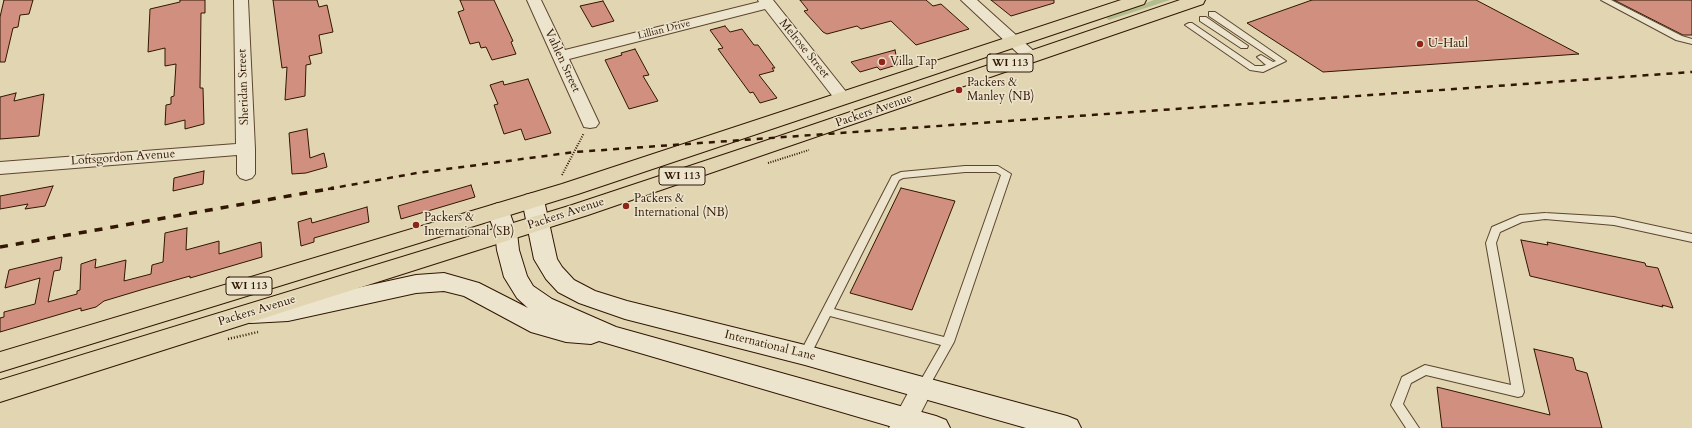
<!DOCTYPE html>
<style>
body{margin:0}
canvas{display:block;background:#e1d5b2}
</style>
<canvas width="1692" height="428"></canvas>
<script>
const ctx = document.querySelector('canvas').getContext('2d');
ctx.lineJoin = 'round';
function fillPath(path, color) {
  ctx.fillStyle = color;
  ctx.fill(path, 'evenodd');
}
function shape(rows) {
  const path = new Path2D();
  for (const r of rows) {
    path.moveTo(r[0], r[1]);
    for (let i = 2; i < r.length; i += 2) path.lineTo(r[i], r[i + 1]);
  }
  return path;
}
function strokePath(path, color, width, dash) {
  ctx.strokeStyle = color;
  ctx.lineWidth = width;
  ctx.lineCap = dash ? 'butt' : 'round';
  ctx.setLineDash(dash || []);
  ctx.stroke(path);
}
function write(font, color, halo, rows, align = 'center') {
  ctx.font = font + ' Cardo,serif';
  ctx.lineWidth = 3;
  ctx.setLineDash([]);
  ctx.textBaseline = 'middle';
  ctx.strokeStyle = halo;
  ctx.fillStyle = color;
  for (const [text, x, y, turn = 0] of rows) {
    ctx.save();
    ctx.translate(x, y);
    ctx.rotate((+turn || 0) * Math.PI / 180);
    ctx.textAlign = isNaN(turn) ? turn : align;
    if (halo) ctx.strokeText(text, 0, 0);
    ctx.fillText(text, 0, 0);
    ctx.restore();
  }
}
const green = shape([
 [1154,0,1170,0,1109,20,1106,18]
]);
const building = shape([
 [4,0,33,0,29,14,20,15,18,27,13,28,5,62,0,62,0,17,4,0],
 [180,0,205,0,205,13,201,13,200,88,203,88,204,124,185,129,185,120,165,125,166,105,171,104,171,97,174,96,176,64,165,66,165,48,148,52,150,9,180,2,180,0],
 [273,0,317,0,319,7,327,5,333,32,319,35,322,53,309,56,311,64,306,65,305,96,285,100,287,67,282,68,273,0],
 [460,0,494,0,513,41,511,42,516,54,492,60,486,47,481,48,479,42,470,44,458,12,464,10,460,0],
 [800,0,926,0,933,6,941,4,969,29,916,45,891,21,861,29,857,26,827,34,823,32,804,11,808,10,800,0],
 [991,0,1054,0,1054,3,1011,16,991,0],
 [1312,0,1476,0,1579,54,1323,72,1247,23,1312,0],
 [1614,0,1692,0,1692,35,1683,35,1614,0],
 [603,1,614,21,592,27,580,6,603,1],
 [725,26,730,32,742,29,754,45,758,45,775,68,772,68,774,71,759,75,777,98,760,103,753,92,750,93,718,49,723,48,710,30,725,26],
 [635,49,649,75,643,76,658,101,629,109,605,60,622,55,621,53,635,49],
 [895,50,896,55,903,63,880,70,877,67,860,72,851,62,895,50],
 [528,79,551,133,525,140,521,129,504,134,494,105,498,104,490,85,503,81,504,85,528,79],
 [16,93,14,101,44,94,39,136,0,139,0,97,16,93],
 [307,129,310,158,324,153,327,167,306,173,292,174,289,133,307,129],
 [204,171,203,184,173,191,174,178,204,171],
 [471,185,475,197,401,219,398,206,471,185],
 [53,186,45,206,25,209,28,204,0,209,0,196,53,186],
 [901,188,955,201,912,310,850,293,901,188],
 [367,207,369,222,314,238,314,242,301,246,298,222,311,218,312,223,367,207],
 [187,228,186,250,219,241,219,254,261,242,262,257,190,278,190,276,144,289,104,301,96,307,81,311,81,308,0,332,0,318,4,317,4,312,35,304,40,278,5,288,9,270,62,257,60,270,54,271,48,302,77,294,77,291,80,290,81,264,96,259,95,268,126,260,124,281,151,274,152,265,163,262,165,233,187,228],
 [1521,240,1548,245,1547,242,1645,263,1646,266,1658,268,1673,308,1662,305,1663,307,1530,276,1521,240],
 [1534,349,1573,358,1576,370,1587,373,1602,428,1442,428,1437,387,1550,415,1534,349]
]);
const pathFar1 = shape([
 [768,163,809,150],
 [562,175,584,133]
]);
const path = shape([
 [228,339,258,332]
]);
const service = shape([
 [1601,0,1611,0,1682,36,1692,39,1692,44,1676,40,1601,0],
 [1209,12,1215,12,1286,61,1263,72,1250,70,1185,25,1189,23,1192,23,1255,66,1262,66,1266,65,1257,57,1261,55,1273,62,1276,61,1209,16,1209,12],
 [1200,17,1206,17,1248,46,1247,48,1241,48,1200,21,1200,17],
 [965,166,998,166,1011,174,954,342,927,390,923,392,919,390,917,387,941,345,830,316,809,358,805,360,801,358,799,355,892,176,901,172,965,166],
 [965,172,996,172,1001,175,944,337,834,309,899,180,903,178,965,172],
 [1545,213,1614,217,1692,234,1692,242,1614,225,1545,219,1522,222,1500,232,1496,243,1524,392,1522,396,1518,397,1426,375,1411,383,1403,404,1419,428,1406,428,1391,405,1402,377,1421,367,1425,365,1511,385,1486,243,1492,227,1520,215,1545,213]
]);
const minor = shape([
 [234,0,248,0,255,149,255,174,252,178,246,180,240,178,237,174,237,155,0,174,0,162,236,144,234,0],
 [527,0,541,0,565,50,759,2,758,0,773,0,851,98,849,102,843,103,837,102,765,9,569,59,599,123,596,127,590,128,584,127,527,0],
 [961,0,977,0,1036,53,1038,56,1036,59,1024,59,961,0],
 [923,378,931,380,934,387,913,428,889,428,915,380,923,378]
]);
const secondary = shape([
 [533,193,541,195,544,200,557,259,562,267,574,280,595,291,627,301,805,345,1067,416,1077,420,1081,428,1026,428,805,365,625,319,579,303,558,292,546,279,534,259,522,200,525,195,533,193],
 [498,203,506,206,509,211,517,233,519,250,527,276,533,286,552,299,616,327,936,416,946,420,950,428,896,428,599,341,591,344,566,342,531,332,464,296,444,291,416,293,288,321,251,323,242,321,239,314,242,307,251,305,288,303,416,275,444,273,479,283,528,308,517,298,504,277,497,250,495,233,487,211,490,206,498,203]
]);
const primary = shape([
 [1121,0,1146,0,1144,4,578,194,0,372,0,352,562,184,1121,0],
 [1180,0,1205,0,1203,4,588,215,0,402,0,380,572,205,762,142,1180,0]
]);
const railFar1 = shape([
 [328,189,417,173,575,152,1692,72]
]);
const rail = shape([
 [0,247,334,188]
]);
const markers = [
 [1420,44,4,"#8f2418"],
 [882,62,4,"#8f2418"],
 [959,90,4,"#8f2418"],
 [626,206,4,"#8f2418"],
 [416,225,4,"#8f2418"]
];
const farStreetnames = [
 ["Lillian Drive",664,30,-14]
];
const shields = [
 [1010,63,46],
 [682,176,46],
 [249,286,46]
];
const shieldNames = [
 ["WI 113",1010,63],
 ["WI 113",682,176],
 ["WI 113",249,286]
];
const poiNames = [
 ["U-Haul",1428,44],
 ["Villa Tap",890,62],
 ["Packers &",967,83],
 ["Manley (NB)",967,97],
 ["Packers &",634,199],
 ["International (NB)",634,213],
 ["Packers &",424,218],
 ["International (SB)",424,232]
];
const streetNames = [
 ["Melrose Street",804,49,51],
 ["Vahlen Street",562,61,65],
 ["Sheridan Street",244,87,-92],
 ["Packers Avenue",874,111,-19],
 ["Loftsgordon Avenue",123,158,-4],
 ["Packers Avenue",566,214,-18],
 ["Packers Avenue",257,311,-17],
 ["International Lane",770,346,14]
];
fillPath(green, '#b1bd8d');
fillPath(building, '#d18f7f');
strokePath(building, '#311602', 1);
strokePath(service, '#5d462e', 2);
strokePath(minor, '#5d462e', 2);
strokePath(secondary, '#311602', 2);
strokePath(primary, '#311602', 2);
strokePath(pathFar1, '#311602', 2, [1, 1.5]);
strokePath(path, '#311602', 2.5, [1, 2]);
fillPath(service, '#ece4cd');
fillPath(minor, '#ece4cd');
fillPath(secondary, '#ece4cd');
fillPath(primary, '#e1d5b2');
strokePath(railFar1, '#311602', 2.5, [6, 6]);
strokePath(rail, '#311602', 3.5, [8, 8]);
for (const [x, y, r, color] of markers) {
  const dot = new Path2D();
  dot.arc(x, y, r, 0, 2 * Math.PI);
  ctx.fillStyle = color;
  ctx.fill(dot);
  strokePath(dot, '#ece4cd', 1.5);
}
write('10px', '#311602', '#ece4cd', farStreetnames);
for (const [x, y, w] of shields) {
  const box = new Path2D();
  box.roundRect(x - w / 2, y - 9, w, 18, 3);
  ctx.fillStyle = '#ece4cd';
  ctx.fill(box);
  strokePath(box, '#311602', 1);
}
write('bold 11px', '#311602', null, shieldNames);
write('12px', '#311602', '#ece4cd', poiNames, 'left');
write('12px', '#311602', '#ece4cd', streetNames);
</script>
